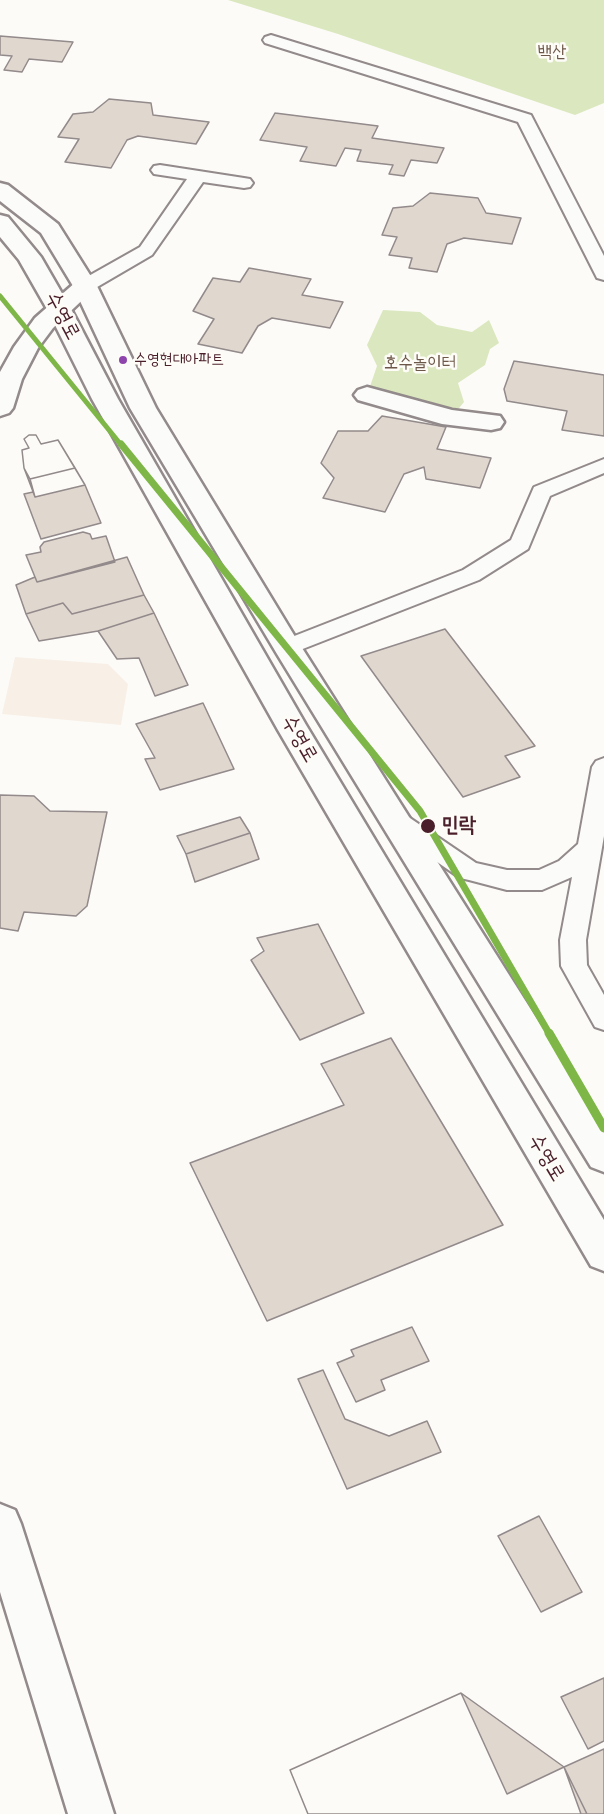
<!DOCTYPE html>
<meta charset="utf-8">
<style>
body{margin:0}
canvas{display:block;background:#fcfbf8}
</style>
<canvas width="604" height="1814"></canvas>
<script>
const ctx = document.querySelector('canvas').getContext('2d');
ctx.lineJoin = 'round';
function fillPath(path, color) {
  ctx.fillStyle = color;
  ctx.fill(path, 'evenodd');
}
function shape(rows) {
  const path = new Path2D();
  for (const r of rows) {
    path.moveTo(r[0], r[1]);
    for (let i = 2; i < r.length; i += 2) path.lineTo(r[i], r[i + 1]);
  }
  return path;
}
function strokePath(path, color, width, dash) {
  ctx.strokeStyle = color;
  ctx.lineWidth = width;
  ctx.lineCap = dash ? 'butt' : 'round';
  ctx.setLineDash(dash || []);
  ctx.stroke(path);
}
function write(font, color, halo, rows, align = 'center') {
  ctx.font = font + ' Pangolin,"Poor Story",sans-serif';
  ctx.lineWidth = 5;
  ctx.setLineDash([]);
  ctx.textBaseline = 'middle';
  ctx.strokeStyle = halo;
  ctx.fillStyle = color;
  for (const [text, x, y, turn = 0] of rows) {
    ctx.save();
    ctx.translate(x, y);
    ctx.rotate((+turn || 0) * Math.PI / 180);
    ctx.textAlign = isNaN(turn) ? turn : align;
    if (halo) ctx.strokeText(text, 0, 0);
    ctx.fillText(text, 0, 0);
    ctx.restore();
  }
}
const built = shape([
 [15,657,108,664,128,684,121,725,2,714]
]);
const green = shape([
 [228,0,604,0,604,103,575,115,338,34],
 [383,310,420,312,437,325,472,332,489,320,499,343,490,349,485,365,458,383,464,402,451,418,367,395,377,366,367,345]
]);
const building = shape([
 [0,36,73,42,62,62,29,59,22,72,4,70,12,56,0,55,0,36],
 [109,99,151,103,153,115,209,122,196,144,138,136,127,140,111,168,65,162,79,139,58,137,73,114,93,112,109,99],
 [275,113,378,126,372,138,444,148,437,163,411,160,404,176,389,174,393,165,357,161,361,150,345,148,336,166,300,161,307,147,260,140,275,113],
 [430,193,478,198,486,213,521,218,512,244,464,238,447,244,437,272,409,268,412,258,389,255,397,237,382,235,393,208,413,206,430,193],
 [249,268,311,279,302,295,343,302,330,328,272,318,258,326,242,353,198,344,214,319,193,311,213,278,240,282,249,268],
 [514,361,604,375,604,436,562,430,567,411,507,401,504,389,514,361],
 [382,416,446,427,437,449,491,458,480,488,426,479,424,467,404,474,385,512,323,498,334,478,321,463,338,431,368,431,382,416],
 [29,435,36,435,41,444,58,440,75,468,30,479,24,468,22,450,29,448,24,439,29,435],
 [29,435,36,435,41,444,58,440,85,485,35,497,24,468,22,450,29,448,24,439,29,435],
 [75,468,85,485,35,497,30,479,75,468],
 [85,485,101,523,41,539,24,494,33,492,35,497,85,485],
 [83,532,90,534,92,539,106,536,115,562,37,582,26,555,41,552,40,547,44,542,83,532],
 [127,557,144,595,72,614,63,603,26,614,16,585,35,577,37,582,127,557],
 [144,595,154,613,98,631,39,641,26,614,63,603,72,614,144,595],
 [154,613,188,685,155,696,139,658,117,659,98,631,154,613],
 [445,629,535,746,505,756,520,777,463,797,361,656,445,629],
 [203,703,234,769,160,790,145,759,155,758,136,724,203,703],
 [0,795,34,796,50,811,107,812,87,906,76,916,24,912,18,931,0,928,0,795],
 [240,817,250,833,186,854,177,836,240,817],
 [250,833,259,859,195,882,186,854,250,833],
 [318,924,364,1013,300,1040,251,960,264,951,257,938,318,924],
 [391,1038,503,1225,267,1321,190,1163,344,1105,321,1064,391,1038],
 [412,1327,429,1361,381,1380,385,1390,356,1402,337,1363,354,1356,351,1350,412,1327],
 [323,1370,345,1419,389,1436,427,1421,441,1452,347,1489,298,1379,323,1370],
 [539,1516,582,1592,541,1612,498,1536,539,1516],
 [604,1678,604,1741,588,1749,561,1697,604,1678],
 [461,1693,507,1794,564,1767,587,1814,308,1814,290,1770,461,1693],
 [461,1693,564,1767,581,1814,308,1814,290,1770,461,1693],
 [604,1749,604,1814,587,1814,564,1767,604,1749]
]);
const service = shape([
 [271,35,531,115,604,256,604,280,597,278,595,274,518,122,265,43,263,40,265,37,271,35],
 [160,165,244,178,250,179,253,183,250,187,244,188,203,182,152,255,92,290,78,290,76,286,78,282,140,247,187,179,154,174,151,170,154,166,160,165],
 [604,459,604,473,550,496,528,549,479,580,295,652,287,655,279,652,276,647,279,642,463,570,511,540,534,487,604,459],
 [604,758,604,836,586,940,587,965,604,995,604,1030,595,1027,561,966,560,940,572,877,542,890,507,890,469,880,460,878,386,826,383,820,386,814,395,811,404,814,476,863,507,870,539,870,559,861,578,844,592,767,596,761,604,758]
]);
const pedestrian = shape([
 [367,387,452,410,500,416,504,422,500,428,491,430,442,424,358,400,354,395,358,390,367,387]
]);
const tertiary = shape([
 [85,279,93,281,97,286,53,328,38,348,22,379,13,408,9,413,0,416,0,372,14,347,35,318,77,281,85,279],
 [0,1504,15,1510,21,1524,114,1814,68,1814,0,1592,0,1504]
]);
const secondary = shape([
 [0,183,8,185,58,224,97,286,156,408,297,640,604,1125,604,1172,591,1167,277,654,130,408,73,286,41,233,0,201,0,183],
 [0,215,8,217,41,257,71,309,118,399,306,725,604,1220,604,1271,591,1266,278,730,92,399,47,309,19,260,0,237,0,215]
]);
const metro1Far2 = shape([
 [0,296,122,446]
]);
const metro1Far1 = shape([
 [121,444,420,811,550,1035]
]);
const metro1 = shape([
 [549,1033,604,1128]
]);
const markers = [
 [123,360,5,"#8e44ad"],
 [428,826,8,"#4a1f2b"]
];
const farBusnames = [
 ["수영현대아파트",134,360]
];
const farParknames = [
 ["백산",552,52],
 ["호수놀이터",420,363]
];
const streetNames = [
 ["수영로",62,316,62],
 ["수영로",299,739,60],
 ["수영로",546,1158,59]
];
const stopNames = [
 ["민락",442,826]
];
fillPath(built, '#f8f0e7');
fillPath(green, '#dbe8bf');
fillPath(building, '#e0d7cf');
strokePath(building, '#928a8b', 1.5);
strokePath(service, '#928a8b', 4);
strokePath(pedestrian, '#928a8b', 5);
strokePath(tertiary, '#928a8b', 5);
strokePath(secondary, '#928a8b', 5);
fillPath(service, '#fbfbf9');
fillPath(pedestrian, '#fbfbf9');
fillPath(tertiary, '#fbfbf9');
fillPath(secondary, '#fbfbf9');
strokePath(metro1Far2, '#7eb747', 5);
strokePath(metro1Far1, '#7eb747', 7);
strokePath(metro1, '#7eb747', 9);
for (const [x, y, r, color] of markers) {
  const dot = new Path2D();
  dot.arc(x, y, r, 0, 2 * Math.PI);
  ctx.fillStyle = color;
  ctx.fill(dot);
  strokePath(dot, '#fdfcf7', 2);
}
write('16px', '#4a1f2b', '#fdfcf7', farBusnames, 'left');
write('18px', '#6d5749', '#fdfcf7', farParknames);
write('21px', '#4a1f2b', '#fdfcf7', streetNames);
write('bold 21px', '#4a1f2b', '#fdfcf7', stopNames, 'left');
</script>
